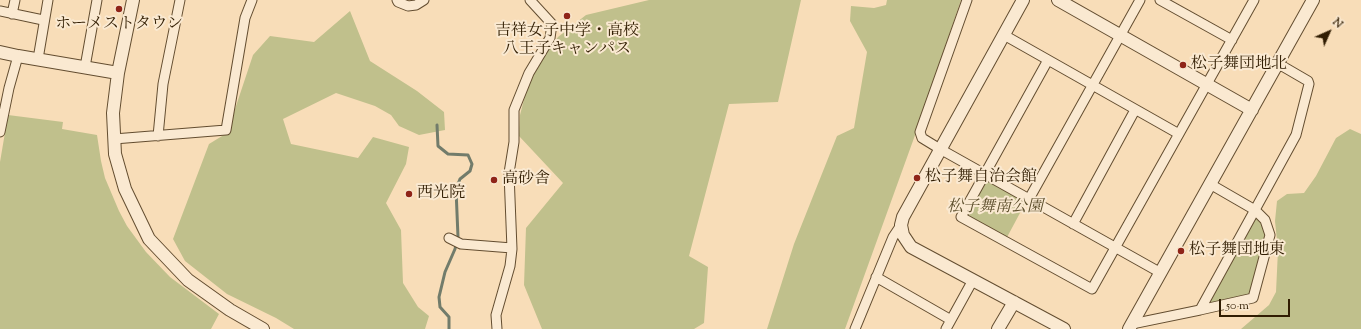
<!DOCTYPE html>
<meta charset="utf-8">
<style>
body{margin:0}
#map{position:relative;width:1361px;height:329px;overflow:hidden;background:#f8ddb8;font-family:"Sorts Mill Goudy",serif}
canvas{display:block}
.north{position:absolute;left:1309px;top:12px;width:40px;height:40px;-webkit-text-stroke:3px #fae9d1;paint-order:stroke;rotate:45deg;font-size:11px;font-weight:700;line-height:16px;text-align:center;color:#311d02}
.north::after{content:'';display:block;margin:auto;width:14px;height:18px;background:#311d02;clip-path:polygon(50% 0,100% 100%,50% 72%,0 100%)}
.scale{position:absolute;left:1219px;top:299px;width:71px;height:18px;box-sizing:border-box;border:2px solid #311d02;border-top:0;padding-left:5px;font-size:12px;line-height:14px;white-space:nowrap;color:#311d02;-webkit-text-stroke:3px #fae9d1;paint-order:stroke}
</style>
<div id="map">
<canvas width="1361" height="329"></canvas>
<div class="north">N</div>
<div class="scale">50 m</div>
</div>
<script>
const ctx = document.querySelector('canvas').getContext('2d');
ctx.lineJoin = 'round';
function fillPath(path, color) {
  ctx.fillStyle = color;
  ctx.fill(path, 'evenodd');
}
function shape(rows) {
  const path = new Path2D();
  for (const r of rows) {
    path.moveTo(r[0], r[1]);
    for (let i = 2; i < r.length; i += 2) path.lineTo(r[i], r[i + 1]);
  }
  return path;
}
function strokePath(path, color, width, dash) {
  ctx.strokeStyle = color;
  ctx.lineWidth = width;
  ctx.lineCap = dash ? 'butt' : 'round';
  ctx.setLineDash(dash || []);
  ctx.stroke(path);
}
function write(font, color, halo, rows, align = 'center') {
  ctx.font = font + ' "Sorts Mill Goudy","Noto Serif JP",serif';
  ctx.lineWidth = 4;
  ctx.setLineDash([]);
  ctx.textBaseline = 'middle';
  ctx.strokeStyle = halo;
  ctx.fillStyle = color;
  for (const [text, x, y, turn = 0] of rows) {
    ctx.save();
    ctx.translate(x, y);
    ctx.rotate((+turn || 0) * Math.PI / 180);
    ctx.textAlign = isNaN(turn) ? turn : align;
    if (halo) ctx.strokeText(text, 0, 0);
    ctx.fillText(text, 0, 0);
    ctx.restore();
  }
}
const green = shape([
 [649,0,801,0,778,102,729,104,689,256,708,267,704,323,694,329,542,329,524,285,526,228,563,183,519,136,520,115,530,76,558,37,586,15],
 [887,0,961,0,914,138,845,329,767,329,794,244,837,136,854,128,867,52,850,21,851,6,874,8,886,5],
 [350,11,370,61,417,91,444,112,445,130,419,135,399,126,391,115,375,106,336,93,283,119,291,144,358,158,373,137,409,147,406,164,386,203,401,230,403,283,418,307,429,316,425,329,294,329,276,318,227,294,185,261,173,239,209,144,227,133,253,55,270,36,314,42],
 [8,115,63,122,62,129,97,135,101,161,105,178,119,211,127,226,146,252,170,277,219,314,211,329,0,329,0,162],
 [1350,129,1361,134,1361,329,1241,329,1269,305,1276,292,1278,250,1275,221,1277,201,1287,194,1304,193,1316,176,1336,138],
 [984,174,1028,198,1005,241,961,217],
 [1255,210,1270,235,1253,298,1200,310]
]);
const stream = shape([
 [437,125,438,146,448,154,468,155,472,164,470,171,460,179,456,189,458,237,455,249,445,272,439,297,440,307,449,317,449,329]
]);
const minor = shape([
 [397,0,398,2,408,6,416,5,424,0],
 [967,0,920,132,922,138,940,149,1161,273],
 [1160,0,1232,40],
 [0,11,43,20],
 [12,14,15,0],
 [1004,35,1179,134],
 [38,59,48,0],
 [1048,60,961,217,1092,289,1254,0],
 [85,67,97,0],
 [0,132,9,88,18,56],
 [158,136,163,84,180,0],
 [114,139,226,130,245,18,252,0],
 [1029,199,1140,0],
 [1073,224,1135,110],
 [449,238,461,244,512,248],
 [876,277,951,320],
 [1200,310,1253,298,1270,235,1265,220,1255,210,1210,184],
 [1132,324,1200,310,1296,135,1309,84,1308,81,1277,63],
 [497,329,496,315,510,266,512,249,509,173,514,142,514,110,529,73,550,38,552,24,530,0],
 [855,329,893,237,901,225],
 [946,329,973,280]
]);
const tertiary = shape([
 [133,0,118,73,113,113,115,154,125,189,149,239,188,280,230,310,263,329],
 [1023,0,903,217,901,225,903,235,911,247,1064,329],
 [1058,0,1252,110],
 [0,52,18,56,118,73],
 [998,329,1014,302],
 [1129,329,1313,0]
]);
const markers = [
 [119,9,4,"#8f2418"],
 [567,16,4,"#8f2418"],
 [1183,65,4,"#8f2418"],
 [917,178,4,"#8f2418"],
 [494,180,4,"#8f2418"],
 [409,194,4,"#8f2418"],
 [1181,251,4,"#8f2418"]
];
const poiNames = [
 ["ホーメストタウン",119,25,"center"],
 ["吉祥女子中学・高校",567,32,"center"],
 ["八王子キャンパス",567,50,"center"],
 ["松子舞団地北",1191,65],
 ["松子舞自治会館",925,178],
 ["高砂舎",502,180],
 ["西光院",417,194],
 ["松子舞団地東",1189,251]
];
const parkNames = [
 ["松子舞南公園",995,208]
];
fillPath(green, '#c0c08c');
strokePath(stream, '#727c6b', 3);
strokePath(minor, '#634d30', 11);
strokePath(tertiary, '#634d30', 14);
strokePath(minor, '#fae9d1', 9);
strokePath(tertiary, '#fae9d1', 12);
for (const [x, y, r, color] of markers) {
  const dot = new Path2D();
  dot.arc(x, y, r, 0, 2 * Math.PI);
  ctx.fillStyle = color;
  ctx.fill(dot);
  strokePath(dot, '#fae9d1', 1.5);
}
write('16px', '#311d02', '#fae9d1', poiNames, 'left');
write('italic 16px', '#5c4e2b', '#fae9d1', parkNames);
</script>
